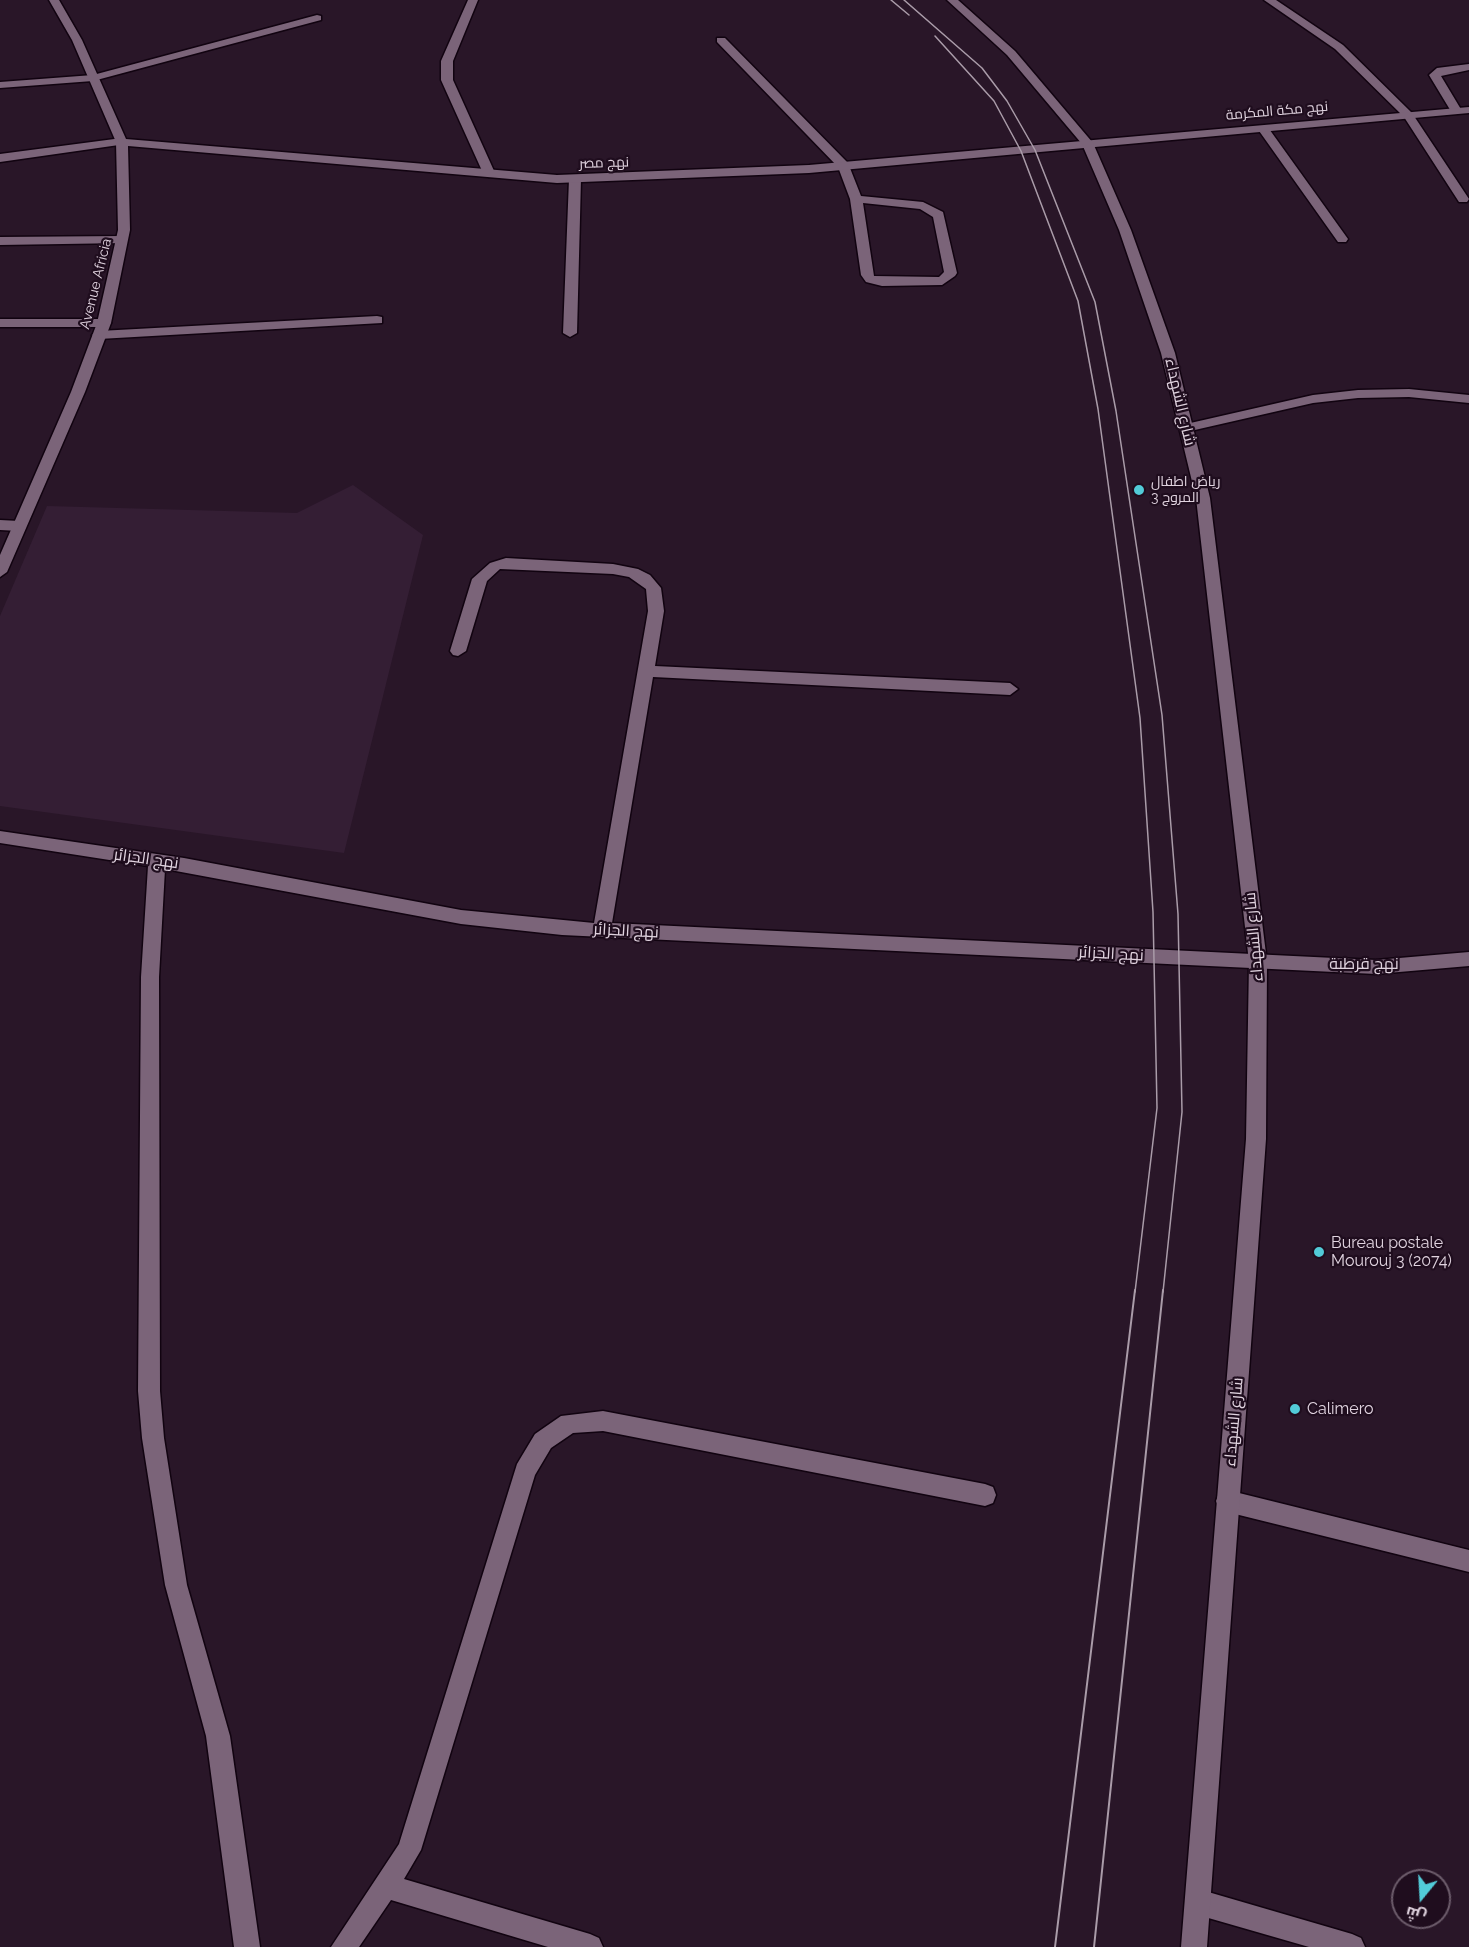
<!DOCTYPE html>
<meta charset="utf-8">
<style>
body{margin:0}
#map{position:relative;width:1469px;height:1947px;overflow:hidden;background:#291628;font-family:Raleway,Cairo,sans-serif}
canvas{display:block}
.north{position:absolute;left:1391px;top:1869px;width:60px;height:60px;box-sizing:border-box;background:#1f0d1e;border:2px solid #6c5c6b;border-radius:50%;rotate:198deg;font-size:16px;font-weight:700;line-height:24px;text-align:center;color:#e0d3df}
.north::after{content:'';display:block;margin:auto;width:21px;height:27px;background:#52cbd8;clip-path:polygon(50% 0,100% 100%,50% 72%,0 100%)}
</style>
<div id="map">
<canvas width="1469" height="1947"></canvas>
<div class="north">ش</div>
</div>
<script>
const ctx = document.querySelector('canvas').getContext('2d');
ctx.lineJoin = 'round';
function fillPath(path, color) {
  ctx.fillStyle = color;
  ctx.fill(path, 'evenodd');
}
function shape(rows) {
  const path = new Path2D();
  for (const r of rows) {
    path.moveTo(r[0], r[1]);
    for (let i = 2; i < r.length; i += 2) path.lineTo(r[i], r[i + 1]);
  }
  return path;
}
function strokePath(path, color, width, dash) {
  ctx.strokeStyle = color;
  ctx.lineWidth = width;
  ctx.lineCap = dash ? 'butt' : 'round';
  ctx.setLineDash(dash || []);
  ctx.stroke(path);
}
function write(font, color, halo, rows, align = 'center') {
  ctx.font = font + ' Raleway,Cairo,sans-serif';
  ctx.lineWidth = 4.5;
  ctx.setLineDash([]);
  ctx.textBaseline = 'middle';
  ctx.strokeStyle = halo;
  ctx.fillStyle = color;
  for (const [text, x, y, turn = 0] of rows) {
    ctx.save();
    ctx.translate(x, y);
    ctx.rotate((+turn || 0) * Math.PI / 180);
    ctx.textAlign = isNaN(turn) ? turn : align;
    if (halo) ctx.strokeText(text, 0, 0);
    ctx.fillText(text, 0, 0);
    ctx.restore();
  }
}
const built = shape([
 [353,485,423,535,344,853,0,806,0,616,47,506,297,513]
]);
const service = shape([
 [717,38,725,38,848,163,861,196,923,202,943,212,957,273,955,276,942,285,882,286,866,282,861,275,850,199,838,167,717,42,717,38],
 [863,203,920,209,933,217,944,272,939,277,874,276,863,203],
 [1469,64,1469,70,1441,76,1462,111,1452,113,1429,75,1437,68,1469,64],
 [1259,126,1267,126,1348,239,1346,242,1338,242,1257,128,1259,126],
 [377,316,382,317,382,323,99,339,92,335,99,331,377,316]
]);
const minor = shape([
 [468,0,478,0,453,61,453,80,495,173,489,177,483,173,441,80,441,61,468,0],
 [1264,0,1276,0,1343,45,1412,113,1469,199,1467,202,1459,202,1404,117,1335,49,1264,0],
 [317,15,321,16,321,20,93,81,0,88,0,82,93,75,317,15],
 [122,138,126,140,126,144,0,162,0,154,122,138],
 [575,175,581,179,577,333,570,337,563,333,569,179,575,175],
 [122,236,126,237,126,243,0,245,0,237,122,236],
 [0,319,104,319,111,323,104,327,0,327,0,319],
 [1409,389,1469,395,1469,403,1409,397,1358,398,1313,403,1186,432,1179,428,1186,424,1313,395,1358,390,1409,389],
 [0,520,19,521,26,526,19,531,0,530,0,520],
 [506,558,613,564,638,569,650,575,661,588,664,611,655,666,1010,683,1018,689,1010,695,653,677,612,923,1376,960,1469,952,1469,966,1376,974,562,935,461,924,165,869,159,977,160,1391,164,1438,187,1585,230,1736,260,1947,234,1947,206,1736,165,1585,142,1438,138,1391,141,977,148,866,0,843,0,831,184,858,461,910,594,923,648,611,646,589,629,577,613,574,500,569,487,581,466,651,458,656,453,655,450,651,472,579,490,563,506,558],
 [603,1411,985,1484,993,1487,996,1495,993,1503,985,1506,603,1431,573,1433,551,1448,535,1475,421,1850,404,1879,590,1934,599,1938,603,1947,548,1947,391,1900,359,1947,331,1947,399,1844,517,1464,535,1434,561,1416,603,1411],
 [1227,1490,1469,1550,1469,1572,1227,1512,1219,1509,1216,1501,1219,1493,1227,1490],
 [1198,1889,1352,1934,1361,1938,1365,1947,1309,1947,1198,1915,1189,1911,1185,1902,1189,1893,1198,1889]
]);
const tertiary = shape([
 [49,0,59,0,82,40,126,139,557,175,809,165,1469,107,1469,113,809,173,557,183,128,146,130,230,111,323,85,392,7,572,0,577,0,555,71,392,97,323,118,230,116,142,72,40,49,0]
]);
const secondary = shape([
 [947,0,958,0,1015,51,1093,143,1131,230,1175,353,1210,498,1267,962,1266,1139,1207,1947,1181,1947,1246,1139,1249,962,1196,498,1161,353,1119,230,1082,144,1007,55,947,0]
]);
const tramFar1 = shape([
 [891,0,909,15],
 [904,0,982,68,1007,101,1035,150,1095,302,1116,411,1162,715,1178,914,1182,1112,1163,1292],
 [935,36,994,101,1021,151,1078,301,1098,409,1140,718,1153,912,1157,1108,1135,1292]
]);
const tram = shape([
 [1055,1947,1135,1290],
 [1094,1947,1163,1290]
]);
const markers = [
 [1139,490,6,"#52cbd8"],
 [1319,1252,6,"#52cbd8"],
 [1295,1409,6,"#52cbd8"]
];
const farStreetnames = [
 ["نهج مكة المكرمة",1277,111,-5],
 ["نهج مصر",604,163,-2],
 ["Avenue Africia",96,284,-76]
];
const farPoinames = [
 ["رياض اطفال",1151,482],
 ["المروج 3",1151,498]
];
const streetNames = [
 ["شارع الشهداء",1180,402,77],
 ["نهج الجزائر",146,859,8],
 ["نهج الجزائر",626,931,3],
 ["شارع الشهداء",1254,937,-95],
 ["نهج الجزائر",1111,954,3],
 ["نهج قرطبة",1364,964],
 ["شارع الشهداء",1234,1422,-85]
];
const poiNames = [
 ["Bureau postale",1331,1243],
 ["Mourouj 3 (2074)",1331,1261],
 ["Calimero",1307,1409]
];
fillPath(built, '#341e34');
strokePath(service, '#110310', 3);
strokePath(minor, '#110310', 3);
strokePath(tertiary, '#110310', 3);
strokePath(secondary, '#110310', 3);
fillPath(service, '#7b6479');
fillPath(minor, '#7b6479');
fillPath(tertiary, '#7b6479');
fillPath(secondary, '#7b6479');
strokePath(tramFar1, '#aa9ca9', 1.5);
strokePath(tram, '#aa9ca9', 2);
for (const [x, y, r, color] of markers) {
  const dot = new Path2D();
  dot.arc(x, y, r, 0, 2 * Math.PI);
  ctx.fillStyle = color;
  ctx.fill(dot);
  strokePath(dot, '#1f0d1e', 2);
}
write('14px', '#e0d3df', '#1f0d1e', farStreetnames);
write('14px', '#e0d3df', '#1f0d1e', farPoinames, 'left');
write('16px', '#e0d3df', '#1f0d1e', streetNames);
write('16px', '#e0d3df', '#1f0d1e', poiNames, 'left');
</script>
